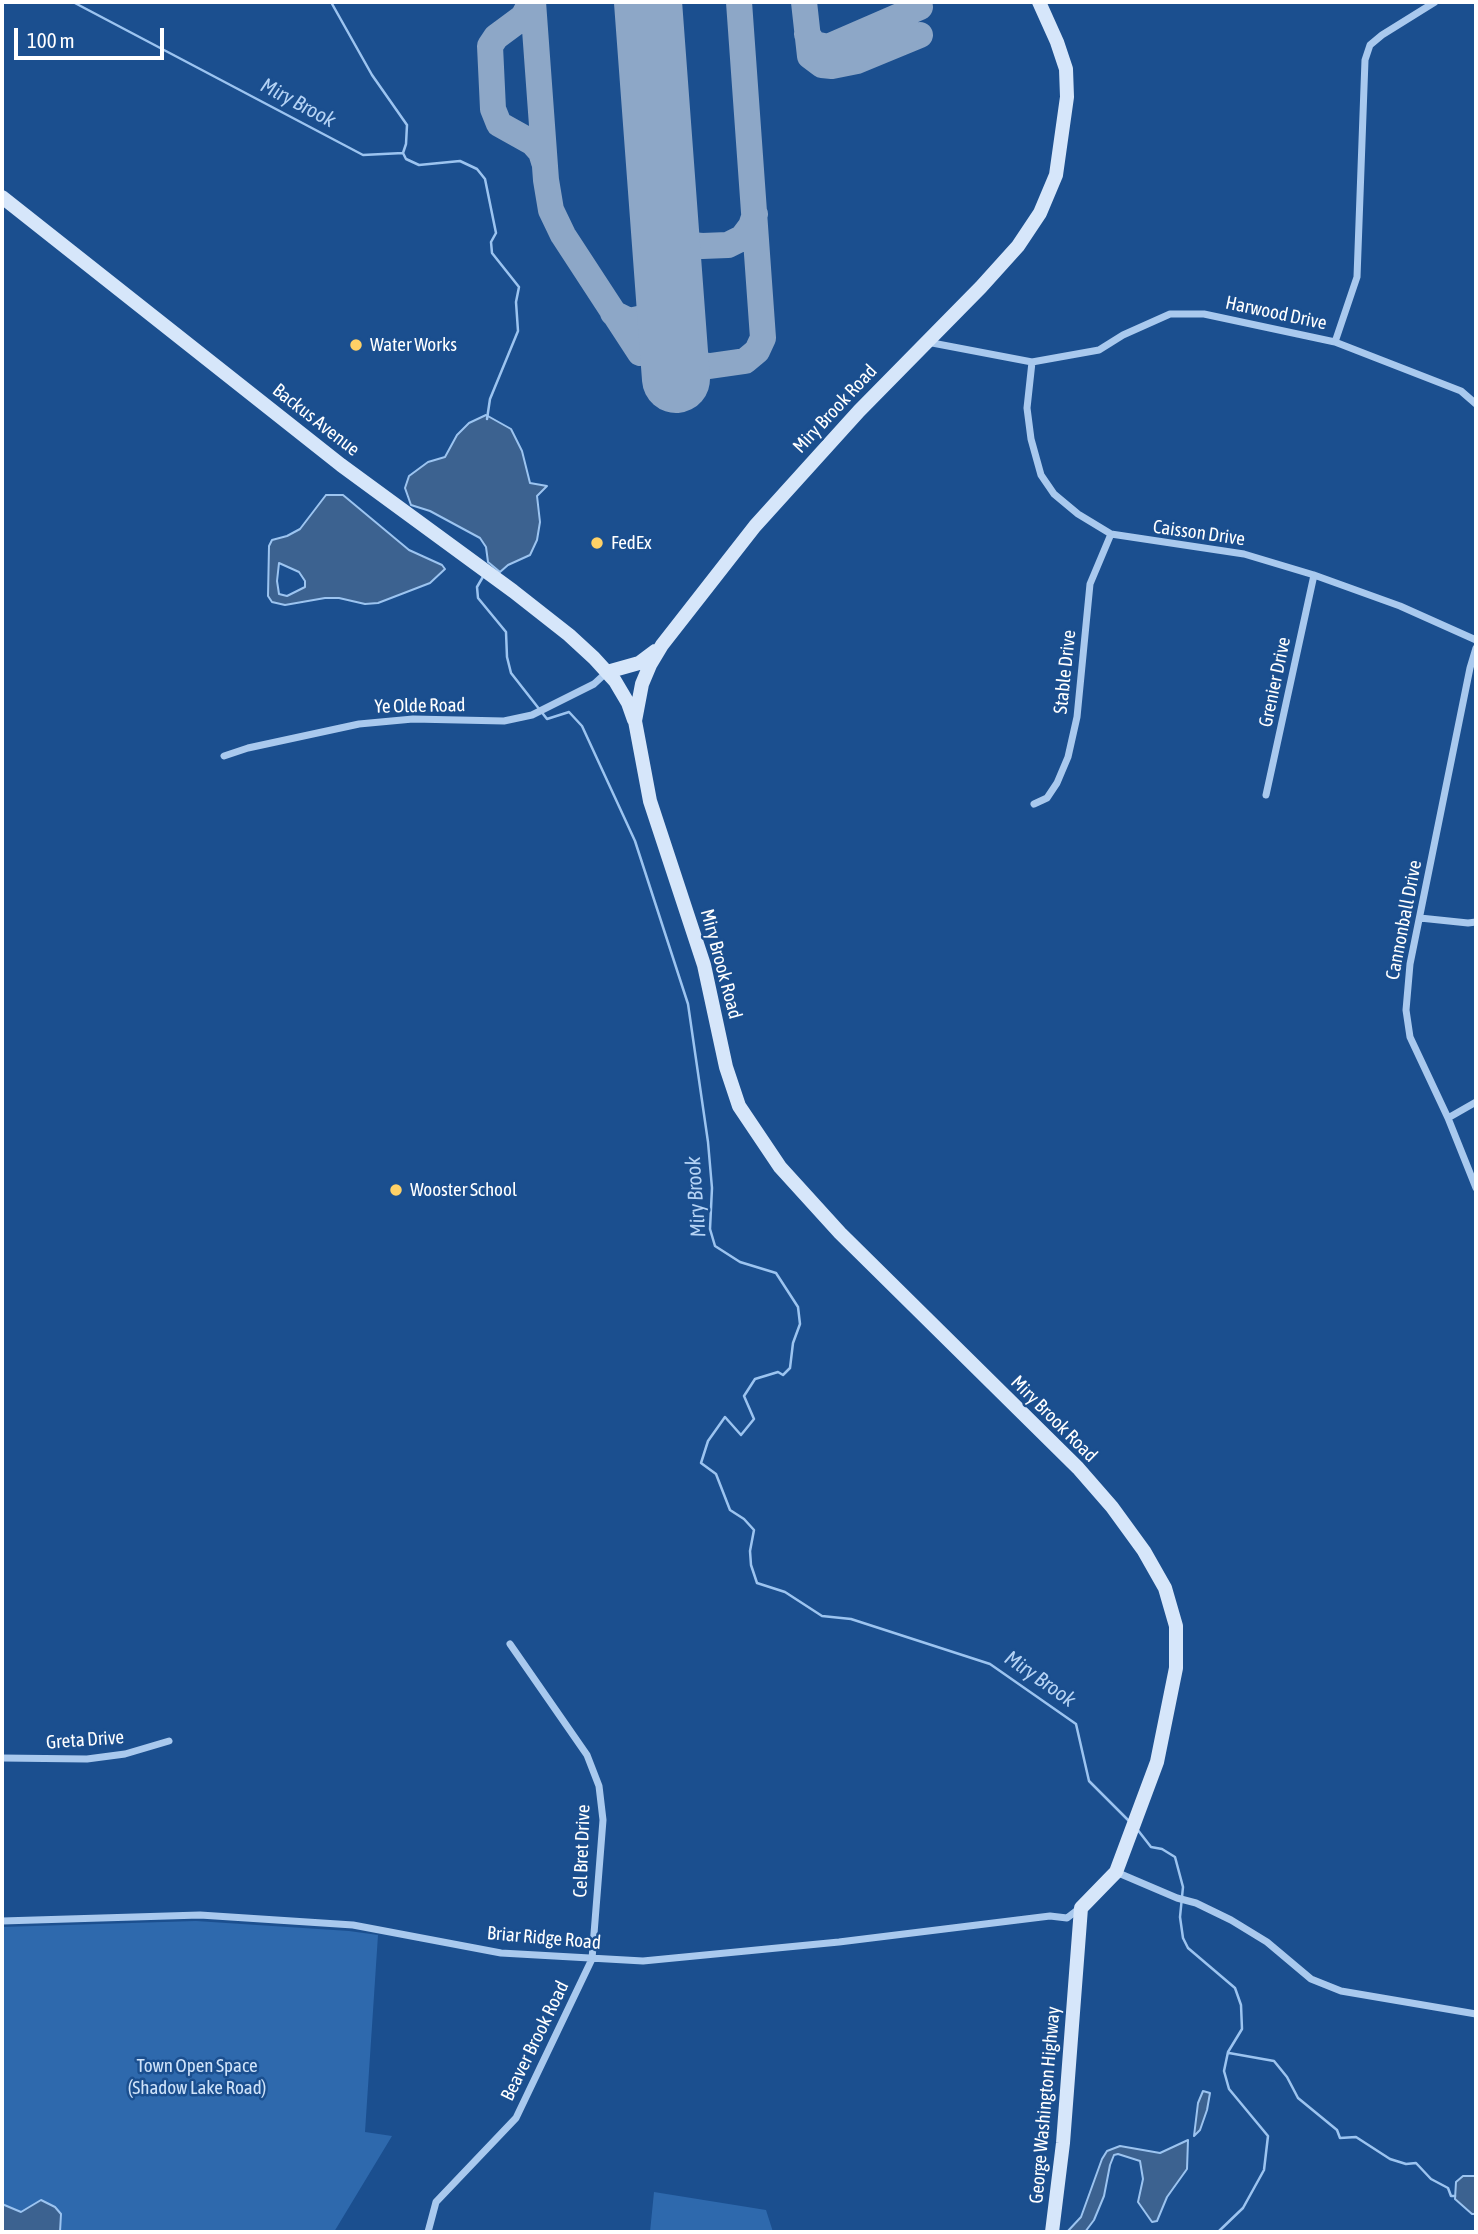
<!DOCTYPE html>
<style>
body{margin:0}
#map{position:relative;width:1478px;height:2234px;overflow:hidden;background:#1b4f8f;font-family:"Asap Condensed",sans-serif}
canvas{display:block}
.frame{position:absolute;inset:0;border:4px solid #fff;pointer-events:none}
.scale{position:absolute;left:14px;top:28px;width:150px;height:32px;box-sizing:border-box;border:4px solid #fff;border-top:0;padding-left:9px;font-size:21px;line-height:24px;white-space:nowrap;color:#fff;-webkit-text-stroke:5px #1b4f8f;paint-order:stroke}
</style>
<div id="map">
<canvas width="1478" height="2234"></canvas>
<div class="frame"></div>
<div class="scale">100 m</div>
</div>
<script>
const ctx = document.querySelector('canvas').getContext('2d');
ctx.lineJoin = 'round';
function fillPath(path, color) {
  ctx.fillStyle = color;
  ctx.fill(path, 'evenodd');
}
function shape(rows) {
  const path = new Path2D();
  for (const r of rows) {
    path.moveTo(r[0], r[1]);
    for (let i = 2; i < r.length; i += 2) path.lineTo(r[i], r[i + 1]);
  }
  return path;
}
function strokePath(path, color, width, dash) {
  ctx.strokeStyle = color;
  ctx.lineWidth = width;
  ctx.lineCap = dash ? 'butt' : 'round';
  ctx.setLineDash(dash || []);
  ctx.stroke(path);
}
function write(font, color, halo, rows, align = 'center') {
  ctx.font = font + ' "Asap Condensed",sans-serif';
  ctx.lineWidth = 5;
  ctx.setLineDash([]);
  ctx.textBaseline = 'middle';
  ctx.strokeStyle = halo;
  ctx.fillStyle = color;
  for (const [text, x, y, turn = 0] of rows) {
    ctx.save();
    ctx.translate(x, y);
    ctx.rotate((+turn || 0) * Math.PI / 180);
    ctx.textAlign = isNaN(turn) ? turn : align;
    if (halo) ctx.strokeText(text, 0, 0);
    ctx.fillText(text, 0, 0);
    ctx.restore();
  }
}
const green = shape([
 [196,1921,349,1931,378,1935,365,2132,392,2136,334,2232,2,2232,2,1927],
 [654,2192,766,2210,773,2232,650,2232]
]);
const water = shape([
 [486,415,511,429,522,451,530,483,547,486,537,496,540,522,537,540,530,555,508,565,500,572,488,562,486,547,480,538,430,511,411,505,405,488,409,476,428,462,445,457,457,435,469,423,486,415],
 [326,495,343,495,409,550,442,565,445,569,430,583,378,603,365,604,339,598,325,598,285,605,272,602,268,596,269,546,272,540,287,536,300,529,326,495],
 [279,563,299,572,305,581,305,587,287,596,279,594,277,581,279,563],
 [1203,2091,1210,2093,1207,2110,1200,2130,1194,2136,1198,2103,1203,2091],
 [1188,2140,1187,2169,1167,2197,1157,2221,1152,2222,1138,2202,1143,2179,1140,2161,1118,2154,1114,2155,1110,2165,1104,2196,1094,2220,1085,2232,1067,2232,1081,2217,1102,2159,1107,2151,1120,2146,1160,2153,1188,2140],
 [1463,2176,1476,2176,1476,2214,1472,2214,1455,2199,1456,2182,1463,2176],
 [41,2200,55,2207,61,2214,60,2232,2,2232,2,2204,21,2212,41,2200]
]);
const stream = shape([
 [73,2,363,155,403,153],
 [331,2,372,75,407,125,406,144,403,153,406,159,419,165,460,161,477,169,485,179,496,233,491,242,492,253,519,287,516,302,518,331,490,399,487,419],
 [484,575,477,587,478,598,506,632,507,657,511,673,547,719,569,712,582,726,635,841,688,1004,708,1142,712,1188,710,1229,715,1246,740,1262,776,1273,798,1307,800,1324,793,1343,790,1368,783,1375,778,1372,755,1379,744,1396,754,1419,741,1435,725,1417,708,1441,701,1463,716,1474,730,1510,744,1519,754,1530,750,1551,751,1565,757,1583,785,1592,822,1616,851,1619,990,1664,1076,1724,1089,1781,1130,1822],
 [1137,1829,1151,1847,1162,1849,1175,1857,1183,1887,1180,1917,1183,1938,1188,1948,1235,1988,1241,2005,1242,2029,1228,2052,1224,2071,1229,2089,1268,2136,1264,2170,1243,2208,1218,2232],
 [1229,2053,1274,2061,1287,2077,1298,2098,1337,2130,1340,2138,1356,2137,1390,2159,1406,2164,1416,2163,1431,2179,1448,2188,1451,2196,1455,2196]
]);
const taxiway = shape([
 [531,2,523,17,496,37,490,46,493,109,499,124,533,143,541,152,544,162],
 [533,2,546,180,551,210,563,235,640,353],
 [804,2,810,56,822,65,832,66,857,61,920,35],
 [807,34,814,44,828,47,920,7],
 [664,214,673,234,680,240,692,245,702,246,728,245,742,238,751,226,755,214],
 [613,313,629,321,648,317,662,304,669,281],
 [673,338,683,354,689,360,696,364,710,366,745,361,757,351,763,338,739,2]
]);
const runway = shape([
 [648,2,676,379]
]);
const minor = shape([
 [927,342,1032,362,1099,350,1123,335,1170,314,1204,314,1335,342,1357,277,1365,60,1370,45,1382,35,1435,2],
 [1335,342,1461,391,1476,404],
 [1032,362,1027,408,1031,439,1041,475,1054,494,1078,514,1111,534,1244,554,1314,575,1400,606,1476,640],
 [1476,648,1470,668,1410,964,1406,1010,1410,1037,1448,1118,1476,1188],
 [224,756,248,748,359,724,413,719,504,721,532,715,594,684,607,672],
 [1266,795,1314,575],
 [1034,804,1047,798,1057,783,1068,757,1077,717,1090,584,1111,534],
 [1420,918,1468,923,1476,922],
 [1448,1118,1476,1102],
 [2,1758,87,1759,125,1754,169,1741],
 [1116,1872,1177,1898,1196,1903,1231,1920,1267,1942,1311,1979,1341,1991,1476,2014],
 [2,1921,200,1915,353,1925,501,1953,643,1961,839,1942,1050,1916,1067,1918,1080,1908],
 [428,2232,436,2202,516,2118,592,1959,603,1820,599,1786,587,1755,510,1644]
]);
const secondary = shape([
 [1039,2,1057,42,1066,69,1067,97,1056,175,1040,213,1018,246,981,287,859,411,755,526,662,645,650,665,642,684,635,721,650,801,704,965,726,1067,739,1106,780,1167,840,1233,1078,1468,1112,1507,1144,1551,1165,1588,1176,1626,1176,1668,1157,1762,1116,1872,1081,1908,1063,2143,1052,2232],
 [2,197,341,465,513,591,569,635,594,658,615,681,628,703,634,720],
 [607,672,639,663,655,651]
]);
const markers = [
 [356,345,7,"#ffd166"],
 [597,543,7,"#ffd166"],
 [396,1190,7,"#ffd166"]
];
const streetNames = [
 ["Harwood Drive",1276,313,12],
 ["Miry Brook Road",835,409,-47],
 ["Backus Avenue",316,420,38],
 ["Caisson Drive",1199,533,8],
 ["Stable Drive",1065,672,-84],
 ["Grenier Drive",1275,682,-78],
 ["Ye Olde Road",420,706,-1],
 ["Cannonball Drive",1404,920,-79],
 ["Miry Brook Road",721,964,75],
 ["Miry Brook Road",1054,1419,45],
 ["Greta Drive",85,1740,-4],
 ["Cel Bret Drive",582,1851,-88],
 ["Briar Ridge Road",544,1938,5],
 ["Beaver Brook Road",535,2041,-64],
 ["George Washington Highway",1045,2105,-85]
];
const poiNames = [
 ["Water Works",370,345],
 ["FedEx",611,543],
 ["Wooster School",410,1190]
];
const parkNames = [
 ["Town Open Space",197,2066],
 ["(Shadow Lake Road)",197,2088]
];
const waterNames = [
 ["Miry Brook",298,103,28],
 ["Miry Brook",696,1197,-94],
 ["Miry Brook",1040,1679,35]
];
fillPath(green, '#2e69ad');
fillPath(water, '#3c6290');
strokePath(water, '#9cc4f0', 2);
strokePath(stream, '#9cc4f0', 2.5);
strokePath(taxiway, '#8da7c7', 26);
strokePath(runway, '#8da7c7', 68);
strokePath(minor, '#a9c9ee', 7);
strokePath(secondary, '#d6e6fa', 14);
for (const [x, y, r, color] of markers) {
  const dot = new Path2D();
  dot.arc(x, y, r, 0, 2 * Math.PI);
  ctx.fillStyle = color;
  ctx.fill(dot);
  strokePath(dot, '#1b4f8f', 2.5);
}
write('19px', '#fff', '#1b4f8f', streetNames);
write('19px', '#fff', '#1b4f8f', poiNames, 'left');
write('19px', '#cfe3fa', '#1b4f8f', parkNames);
write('italic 21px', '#b5d3f5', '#1b4f8f', waterNames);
</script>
